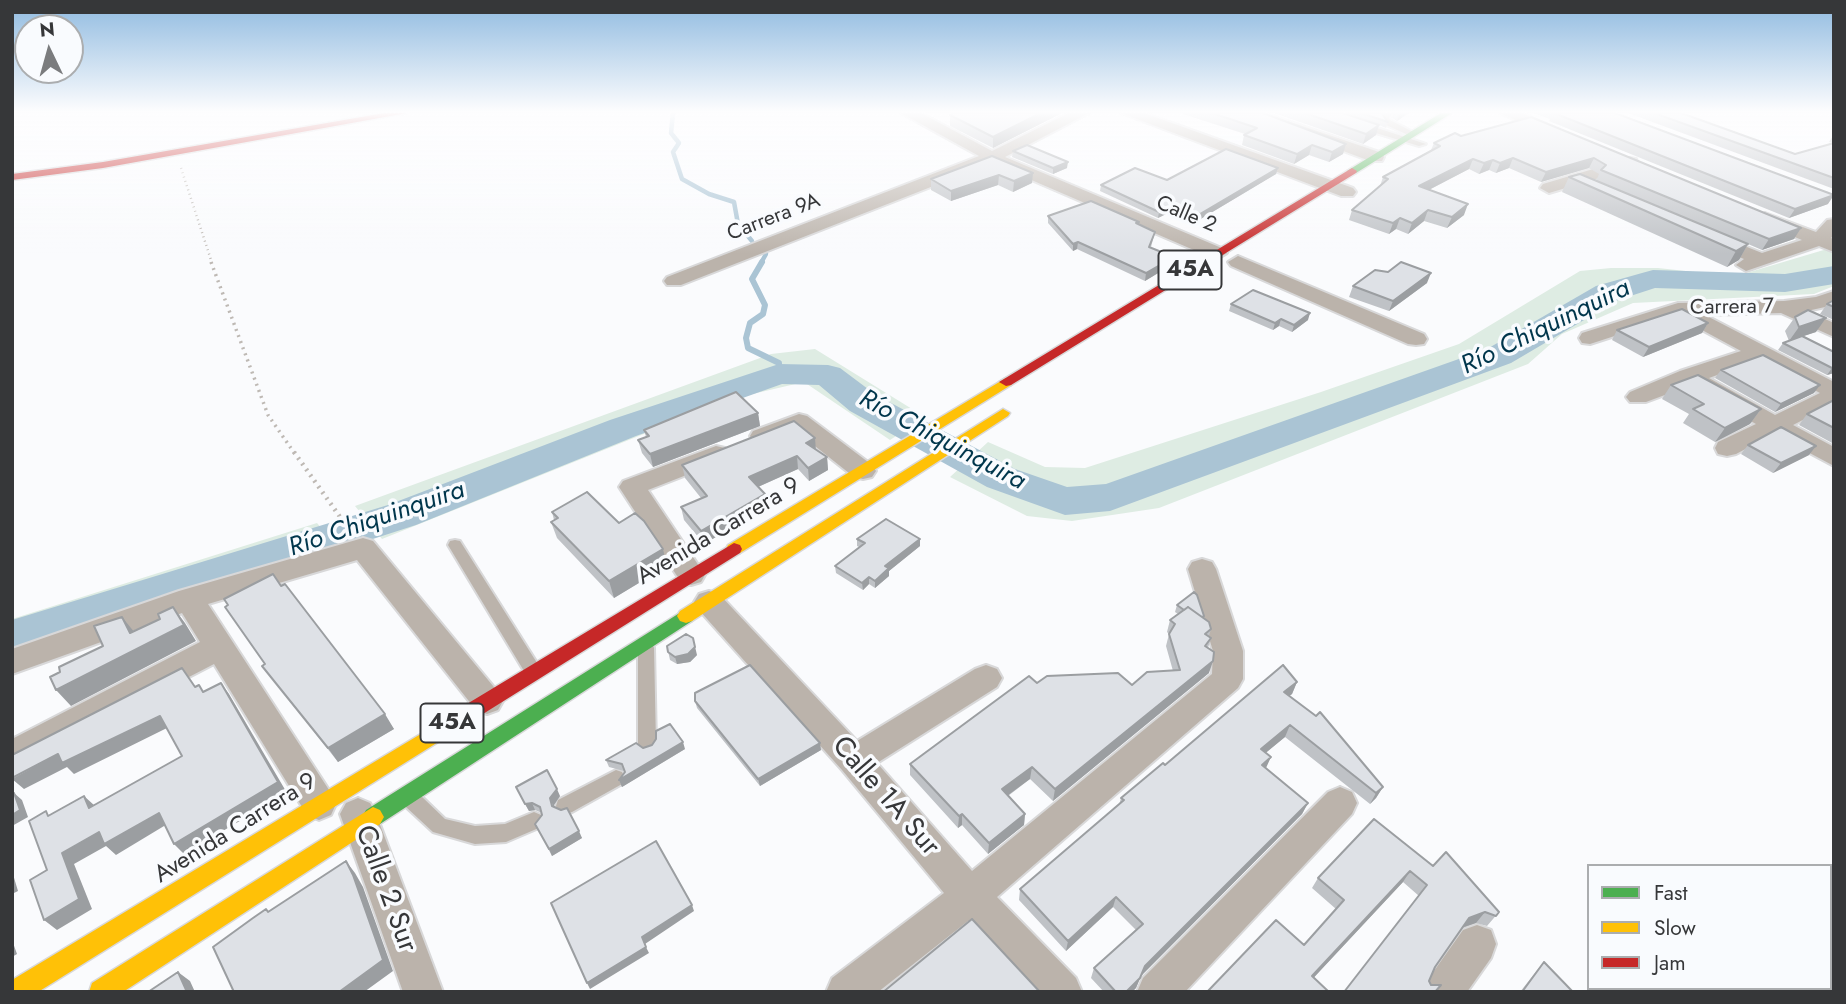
<!DOCTYPE html>
<meta charset="utf-8">
<style>
body{margin:0}
#map{position:relative;width:1846px;height:1004px;overflow:hidden;background:#fafbfd;font-family:Jost,sans-serif}
canvas{display:block}
.frame{position:absolute;inset:0;border:14px solid #363739;pointer-events:none}
.legend{position:absolute;left:1587px;top:864px;width:245px;height:126px;box-sizing:border-box;background:#f9fbfe;border:2px solid #abadaf;margin:0;padding:9px 12px;list-style:none;font-size:21px;color:#363739}
.legend li{display:flex;align-items:center;gap:14px;height:35px}
.legend b{width:35px;border:2px solid #abadaf}
.north{position:absolute;left:14px;top:14px;width:70px;height:70px;box-sizing:border-box;background:#f9fbfe;border:2px solid #abadaf;border-radius:50%;rotate:355deg;font-size:19px;font-weight:700;line-height:28px;text-align:center;color:#363739}
.north::after{content:'';display:block;margin:auto;width:24px;height:32px;background:#7b7c7e;clip-path:polygon(50% 0,100% 100%,50% 72%,0 100%)}
</style>
<div id="map">
<canvas width="1846" height="1004"></canvas>
<div class="frame"></div>
<ul class="legend">
<li><b style="height:9px;background:#4caf50"></b>Fast</li>
<li><b style="height:9px;background:#ffc107"></b>Slow</li>
<li><b style="height:9px;background:#c62828"></b>Jam</li>
</ul>
<div class="north">N</div>
</div>
<script>
const ctx = document.querySelector('canvas').getContext('2d');
ctx.lineJoin = 'round';
function fillPath(path, color) {
  ctx.fillStyle = color;
  ctx.fill(path, 'evenodd');
}
function shape(rows) {
  const path = new Path2D();
  for (const r of rows) {
    path.moveTo(r[0], r[1]);
    for (let i = 2; i < r.length; i += 2) path.lineTo(r[i], r[i + 1]);
  }
  return path;
}
function strokePath(path, color, width, dash) {
  ctx.strokeStyle = color;
  ctx.lineWidth = width;
  ctx.lineCap = dash ? 'butt' : 'round';
  ctx.setLineDash(dash || []);
  ctx.stroke(path);
}
function write(font, color, halo, rows, align = 'center') {
  ctx.font = font + ' Jost,sans-serif';
  ctx.lineWidth = 7;
  ctx.setLineDash([]);
  ctx.textBaseline = 'middle';
  ctx.strokeStyle = halo;
  ctx.fillStyle = color;
  for (const [text, x, y, turn = 0] of rows) {
    ctx.save();
    ctx.translate(x, y);
    ctx.rotate((+turn || 0) * Math.PI / 180);
    ctx.textAlign = isNaN(turn) ? turn : align;
    if (halo) ctx.strokeText(text, 0, 0);
    ctx.fillText(text, 0, 0);
    ctx.restore();
  }
}
const green = shape([
 [1827,249,1834,252,1834,286,1814,294,1633,303,1562,334,1528,364,1159,508,1072,521,1027,516,950,477,988,442,1045,467,1085,468,1321,392,1459,344,1580,271,1611,268,1658,268,1713,274,1743,274],
 [815,349,925,417,890,440,804,382,731,399,382,539,355,506,771,354],
 [317,523,337,546,12,650,12,619]
]);
const streamFar1 = shape([
 [673,113,671,133,679,143,673,152,682,179,709,194,734,202,738,224,752,241],
 [761,263,766,254]
]);
const stream = shape([
 [762,262,752,279,765,305,763,314,750,323,746,338,748,348,779,363,779,374]
]);
const river = shape([
 [1834,266,1834,284,1785,292,1655,288,1618,300,1511,363,1110,511,1065,515,987,487,850,411,819,385,782,384,636,436,416,525,12,656,12,620,388,505,610,420,779,364,828,365,840,368,876,395,1015,469,1067,487,1106,484,1487,349,1596,286,1642,273,1653,270,1785,274,1834,266]
]);
const pathFar2 = shape([
 [181,168,212,263]
]);
const pathFar1 = shape([
 [211,262,268,415,295,454]
]);
const path = shape([
 [294,452,350,531]
]);
const lane = shape([
 [1384,113,1393,113,1389,118,1390,120,1413,132,1406,134,1384,124,1381,118,1384,113],
 [1356,123,1362,123,1426,144,1419,146,1356,127,1356,123],
 [455,540,460,541,539,666,541,671,539,676,533,678,527,676,448,545,450,541,455,540],
 [646,642,652,643,654,648,656,745,653,750,647,753,641,750,638,745,638,648,640,643,646,642],
 [616,770,622,772,625,778,622,784,572,812,565,814,558,812,556,806,558,800,616,770],
 [413,793,420,795,445,819,475,826,505,824,534,812,541,815,543,821,541,827,506,842,475,844,433,832,406,807,404,801,406,795,413,793]
]);
const street = shape([
 [901,113,921,113,992,151,1069,113,1089,113,1005,157,1224,249,1227,253,1217,259,1210,257,992,163,681,285,667,285,664,281,667,277,979,156,901,113],
 [1121,113,1144,113,1353,188,1356,192,1353,196,1341,196,1121,113],
 [1241,113,1264,113,1382,153,1384,157,1382,161,1370,161,1241,113],
 [1500,113,1522,113,1562,132,1560,135,1548,135,1500,113],
 [1630,158,1636,159,1638,163,1636,167,1549,193,1540,188,1543,184,1630,158],
 [1765,213,1816,232,1827,220,1834,219,1834,235,1831,238,1834,239,1834,252,1819,246,1746,271,1736,265,1744,259,1705,243,1703,239,1712,233,1762,253,1802,240,1759,222,1756,218,1765,213],
 [1238,256,1424,334,1427,339,1424,344,1416,345,1408,344,1231,266,1228,262,1238,256],
 [1834,291,1834,305,1807,311,1834,323,1834,337,1781,313,1705,315,1834,382,1834,404,1793,425,1834,447,1834,466,1774,434,1736,454,1727,456,1718,454,1715,448,1718,442,1756,424,1689,386,1646,402,1630,402,1626,397,1630,392,1680,371,1741,351,1676,316,1590,344,1582,343,1579,338,1582,333,1678,303,1784,301,1816,297,1834,291],
 [1758,360,1820,393,1775,415,1709,378,1758,360],
 [799,414,807,416,872,465,876,471,872,477,863,479,854,477,796,431,762,444,753,441,750,436,753,431,799,414],
 [716,446,725,448,728,454,725,460,648,490,705,575,701,582,691,585,681,582,619,487,623,481,716,446],
 [363,538,373,541,498,692,503,701,498,710,487,714,476,710,357,560,208,604,331,793,336,804,331,815,319,820,307,815,214,664,12,769,12,739,200,642,182,613,12,674,12,649,179,591,363,538],
 [1202,559,1212,562,1216,569,1243,651,1243,679,1238,688,997,897,1076,978,1082,992,1034,992,968,921,878,992,826,992,832,978,944,893,842,770,699,610,694,602,699,594,709,591,719,594,857,741,975,669,986,665,997,669,1002,678,997,687,877,763,972,871,1212,674,1213,651,1188,569,1192,562,1202,559],
 [1340,787,1352,792,1357,803,1352,814,1185,992,1137,992,1143,978,1328,792,1340,787],
 [358,798,370,803,376,814,443,992,403,992,340,814,346,803,358,798],
 [1477,925,1491,930,1496,944,1491,958,1467,992,1423,992,1429,978,1463,930,1477,925]
]);
const fast = shape([
 [1441,113,1452,113,1356,173,1347,171,1441,113],
 [686,609,692,611,695,616,692,621,380,824,373,827,366,824,362,817,366,810,686,609]
]);
const slow = shape([
 [1006,378,1011,379,1013,382,1011,385,740,553,728,553,726,549,728,545,1006,378],
 [1003,409,1010,413,1008,416,692,621,686,623,680,621,677,616,680,611,1003,409],
 [444,720,451,722,454,728,451,734,38,992,12,992,12,980,444,720],
 [373,807,380,810,384,817,380,824,123,992,89,992,92,983,373,807]
]);
const jam = shape([
 [384,113,407,113,103,168,12,180,12,174,103,162,384,113],
 [1352,168,1357,171,1356,173,1011,385,1006,386,999,382,1352,168],
 [734,543,740,545,742,549,740,553,451,734,444,736,437,734,434,728,437,722,734,543]
]);
const wall = shape([
 [953,113,1062,113,993,148,950,126,950,115],
 [1180,113,1263,113,1343,154,1329,162,1309,155,1294,164,1242,145,1244,135,1245,134],
 [1274,113,1381,113,1388,122,1386,128,1379,125,1376,135,1363,144],
 [1394,113,1409,113,1397,121,1392,118],
 [1533,113,1615,113,1828,204,1789,218,1549,121,1550,119],
 [1628,113,1681,113,1795,154,1833,143,1829,142,1834,134,1834,189],
 [1531,117,1794,239,1762,250,1748,244,1739,260,1727,267,1562,192,1569,177,1596,181,1599,174,1589,168,1541,182,1509,168,1496,173,1489,170,1479,174,1469,169,1429,190,1464,215,1447,228,1424,221,1408,234,1396,229,1389,234,1349,220,1352,210,1380,186,1383,177,1431,150,1434,143],
 [1013,151,1067,168,1053,174,1012,157],
 [992,156,1032,183,1013,192,998,185,951,201,931,190,931,179],
 [1278,168,1276,174,1199,220,1174,210,1158,218,1100,191,1101,185,1167,180],
 [1048,216,1139,222,1139,225,1155,232,1151,247,1173,264,1145,281,1077,249,1073,251,1048,223],
 [1388,272,1427,283,1389,311,1349,297,1353,286],
 [1834,300,1834,320,1820,314,1827,304],
 [1231,304,1308,320,1292,332,1279,326,1273,330,1229,311],
 [1795,317,1816,332,1803,336,1834,352,1834,373,1827,375,1778,350,1783,343,1789,341,1785,331],
 [1708,323,1702,333,1643,357,1612,340,1617,330],
 [1721,370,1814,393,1775,412,1715,378],
 [1671,385,1761,409,1750,424,1715,442,1683,423,1689,414,1662,399],
 [1834,400,1834,444,1799,425,1807,414],
 [758,413,760,426,653,467,642,453,638,440,646,437,644,430],
 [1748,445,1809,455,1773,473,1741,454],
 [816,450,827,457,828,470,809,481,798,469,758,487,767,507,704,544,684,520,681,507,701,498,685,478,682,465],
 [552,512,619,523,667,566,614,598,557,538,551,522,554,520],
 [857,539,920,546,889,571,889,576,875,588,869,584,863,590,836,573,835,566,859,547,857,546],
 [281,586,394,729,338,762,262,666,265,664],
 [1177,605,1211,629,1209,636,1211,638,1208,648,1209,673,1053,801,1030,779,1008,796,1025,814,1024,825,988,854,962,825,958,828,910,775,910,764,1037,683,1132,685,1173,671,1166,646,1169,634,1167,632,1170,620,1178,614,1175,612],
 [667,646,697,655,690,662,677,664,670,660],
 [1297,682,1292,694,1289,696,1383,787,1376,798,1370,804,1285,737,1265,753,1266,769,1308,803,1302,814,1141,976,1136,988,1132,992,1104,992,1091,978,1094,968,1136,930,1113,907,1066,951,1019,900,1020,889,1119,805,1121,798,1165,765],
 [695,701,821,750,760,786,697,708],
 [643,748,685,749,622,787,619,780,625,772,624,771,609,767,606,760],
 [516,787,560,796,554,805,554,807,582,838,552,856,535,824,542,815,542,813,535,810,529,811],
 [1433,866,1499,912,1487,926,1476,923,1463,928,1435,967,1429,981,1344,992,1419,896,1403,882,1314,977,1207,992,1304,945,1336,909,1312,888,1318,878],
 [1544,962,1573,992,1520,992,1538,969]
]);
const shadedWall = shape([
 [1041,113,1062,113,993,148,993,137],
 [1401,113,1409,113,1397,121,1399,115],
 [1379,125,1376,135,1363,144,1366,134],
 [1346,144,1343,154,1329,162,1332,152],
 [1312,145,1309,155,1294,164,1297,154],
 [1513,158,1509,168,1496,173,1500,163],
 [1594,158,1589,168,1541,182,1546,172],
 [1473,159,1469,169,1415,197,1419,186],
 [1493,160,1489,170,1479,174,1484,163],
 [1068,162,1067,168,1053,174,1053,168],
 [1278,168,1276,174,1199,220,1200,214],
 [1033,173,1032,183,1013,192,1014,181],
 [999,175,998,185,951,201,951,191],
 [1834,195,1828,204,1789,218,1795,209],
 [1175,204,1174,210,1158,218,1159,212],
 [1468,204,1464,215,1447,228,1452,217],
 [1428,210,1424,221,1408,234,1412,223],
 [1400,218,1396,229,1389,234,1393,223],
 [1801,228,1794,239,1762,250,1769,239],
 [1078,242,1077,249,1073,251,1073,244],
 [1748,244,1739,260,1727,267,1736,251],
 [1174,257,1173,264,1145,281,1146,273],
 [1431,273,1427,283,1389,311,1393,301],
 [1310,313,1308,320,1292,332,1294,325],
 [1826,318,1816,332,1789,341,1799,327],
 [1281,319,1279,326,1273,330,1275,323],
 [1708,323,1702,333,1643,357,1649,347],
 [1832,368,1834,368,1834,373,1827,375],
 [1820,385,1814,393,1775,412,1781,404],
 [1761,409,1750,424,1715,442,1725,428],
 [758,413,760,426,653,467,650,454],
 [815,438,816,451,806,443],
 [1816,446,1809,455,1773,473,1781,463],
 [797,456,798,469,751,490,749,477],
 [827,457,828,470,809,481,808,468],
 [765,494,767,507,704,544,701,531],
 [920,539,920,546,889,571,889,576,875,588,875,581,885,566],
 [663,549,667,566,614,598,609,581],
 [869,577,869,584,863,590,862,583],
 [173,607,185,623,196,641,71,706,56,690,130,633,122,617,135,633,142,646],
 [693,638,697,655,690,662,677,664,675,657],
 [1213,661,1209,673,1053,801,1055,789],
 [1297,682,1292,694,1279,704,1284,692],
 [221,683,229,694,287,793,184,854,174,844],
 [385,714,394,729,338,762,328,748],
 [160,716,169,727,74,774,67,767,24,789,12,779,58,754],
 [1290,725,1285,737,1256,761,1261,749],
 [683,742,685,749,622,787,619,780],
 [820,743,821,750,760,786,758,779],
 [1271,757,1266,768,1262,765],
 [1032,767,1030,779,1000,801,1002,789],
 [1383,787,1376,798,1370,804,1376,793],
 [557,789,560,796,554,805,556,813,550,798],
 [14,793,22,800,28,817,12,826],
 [84,796,95,806,89,808],
 [532,803,535,810,529,811,525,804],
 [1308,803,1302,814,1141,976,1136,988,1132,992,1126,992,1145,966],
 [159,813,169,823,116,855,106,846,74,864,92,909,57,930,44,920,62,853,99,832],
 [962,814,962,825,958,828,959,816],
 [1025,814,1024,825,988,854,989,843],
 [579,831,582,838,552,856,549,849],
 [346,861,355,873,363,887,393,971,364,992,339,992],
 [12,871,18,891,12,894],
 [1410,871,1403,882,1306,986,1312,976],
 [1116,897,1113,907,1066,951,1068,941],
 [692,905,694,911,645,944,642,937],
 [1485,912,1476,923,1461,928,1469,918],
 [12,940,17,954,12,957],
 [646,947,649,953,590,989,587,983],
 [178,972,190,981,195,992,187,992]
]);
const building = shape([
 [953,113,1041,113,993,137,950,115,953,113],
 [1212,113,1263,113,1346,144,1332,152,1312,145,1297,154,1244,135,1257,128,1212,113],
 [1305,113,1343,113,1379,125,1366,134,1305,113],
 [1361,113,1381,113,1388,122,1361,113],
 [1554,113,1615,113,1834,195,1795,209,1554,113],
 [1654,113,1681,113,1795,154,1834,143,1834,178,1654,113],
 [1531,117,1801,228,1769,239,1601,170,1606,165,1594,158,1546,172,1513,158,1500,163,1493,160,1484,163,1473,159,1419,186,1468,204,1452,217,1428,210,1412,223,1400,218,1393,223,1352,210,1388,179,1383,177,1440,146,1434,143,1455,133,1461,136,1531,117],
 [1027,145,1068,162,1053,168,1013,151,1027,145],
 [1226,149,1278,168,1200,214,1175,204,1159,212,1101,185,1135,168,1167,180,1226,149],
 [992,156,1033,173,1014,181,999,175,951,191,931,179,992,156],
 [1580,174,1748,244,1736,251,1569,177,1580,174],
 [1091,201,1139,222,1136,223,1155,232,1149,247,1174,257,1146,273,1078,242,1073,244,1048,216,1091,201],
 [1401,262,1431,273,1393,301,1353,286,1375,270,1388,272,1401,262],
 [1253,290,1310,313,1294,325,1281,319,1275,323,1231,304,1253,290],
 [1834,300,1834,307,1827,304,1834,300],
 [1682,309,1708,323,1649,347,1617,330,1682,309],
 [1808,310,1826,318,1799,327,1795,317,1808,310],
 [1802,336,1834,352,1834,368,1832,368,1783,343,1802,336],
 [1763,355,1820,385,1781,404,1721,370,1763,355],
 [1698,375,1761,409,1725,428,1693,409,1704,404,1671,385,1698,375],
 [736,392,758,413,650,454,638,440,649,436,644,430,736,392],
 [1834,400,1834,428,1807,414,1834,400],
 [794,421,815,438,806,443,827,457,808,468,797,456,749,477,765,494,701,531,681,507,707,496,682,465,794,421],
 [1781,427,1816,446,1781,463,1748,445,1781,427],
 [587,492,619,523,635,513,644,521,663,549,609,581,551,522,558,518,552,512,587,492],
 [886,519,920,539,885,566,889,568,875,581,869,577,862,583,835,566,865,543,857,539,886,519],
 [273,574,281,586,285,584,385,714,328,748,262,666,265,664,225,607,228,605,224,599,273,574],
 [1194,592,1197,595,1204,616,1202,617,1188,607,1184,610,1177,605,1194,592],
 [173,607,184,625,56,690,50,677,60,672,59,667,103,646,94,626,122,617,130,633,160,619,158,614,173,607],
 [1188,607,1209,622,1211,629,1205,634,1211,638,1205,646,1214,652,1213,661,1055,789,1032,767,1002,789,1025,814,989,843,962,814,959,816,910,764,1029,676,1037,683,1047,676,1118,673,1132,685,1147,672,1180,670,1169,634,1175,624,1170,620,1188,607],
 [686,634,693,638,695,647,688,654,675,657,668,652,667,646,686,634],
 [750,665,820,743,758,779,695,701,695,693,750,665],
 [1283,665,1297,682,1284,692,1316,716,1320,712,1383,787,1376,793,1290,725,1261,749,1271,757,1262,765,1308,803,1145,966,1140,978,1126,992,1116,992,1094,968,1143,924,1116,897,1068,941,1020,889,1124,800,1121,798,1163,763,1165,765,1283,665],
 [182,668,195,687,199,685,203,692,221,683,278,782,174,844,159,813,104,844,99,832,62,853,79,899,44,920,30,880,47,870,29,821,46,811,48,816,84,796,89,808,182,756,160,716,62,763,58,754,12,778,12,755,182,668],
 [670,724,683,742,619,780,625,772,622,764,606,760,636,743,643,748,652,745,656,739,656,731,670,724],
 [547,770,557,789,550,798,552,806,561,810,567,808,579,831,549,849,535,824,542,815,540,807,532,803,525,804,516,787,547,770],
 [14,793,20,810,12,815,12,794,14,793],
 [1374,819,1433,866,1446,852,1499,912,1496,916,1485,912,1469,918,1435,967,1429,981,1431,985,1441,985,1435,992,1344,992,1427,885,1410,871,1312,976,1329,992,1207,992,1276,920,1304,945,1344,900,1318,878,1374,819],
 [656,841,692,905,642,937,646,947,587,983,551,903,656,841],
 [346,861,353,875,383,960,339,992,234,992,213,947,253,918,266,909,268,912,346,861],
 [972,919,1040,992,883,992,972,919],
 [1544,962,1573,992,1522,992,1544,962],
 [178,972,187,992,148,992,178,972]
]);
const farStreetnames = [
 ["Calle 2",1186,215,23],
 ["Carrera 9A",774,218,-21],
 ["Carrera 7",1732,308,-1]
];
const shields = [
 [1190,270,63],
 [452,723,63]
];
const shieldNames = [
 ["45A",1190,270],
 ["45A",452,723]
];
const streetNames = [
 ["Avenida Carrera 9",719,532,-31],
 ["Avenida Carrera 9",236,829,-32]
];
const waterNames = [
 ["Río Chiquinquira",1546,328,-26],
 ["Río Chiquinquira",942,441,28],
 ["Río Chiquinquira",377,520,-19]
];
const nearStreetnames = [
 ["Calle 1A Sur",885,797,49],
 ["Calle 2 Sur",385,889,70]
];
fillPath(green, '#deece3');
strokePath(streamFar1, '#aac4d4', 4.5);
strokePath(stream, '#aac4d4', 6);
fillPath(river, '#aac4d4');
strokePath(lane, '#d8d8d9', 4);
strokePath(street, '#d8d8d9', 4);
strokePath(fast, '#d8d8d9', 3);
strokePath(slow, '#d8d8d9', 3);
strokePath(jam, '#d8d8d9', 3);
strokePath(pathFar2, '#beb9b4', 2.5, [1, 3.5]);
strokePath(pathFar1, '#beb9b4', 3.5, [2, 4.5]);
strokePath(path, '#beb9b4', 4.5, [2, 5]);
fillPath(lane, '#bbb3ab');
fillPath(street, '#bbb3ab');
fillPath(fast, '#4caf50');
fillPath(slow, '#ffc107');
fillPath(jam, '#c62828');
fillPath(wall, '#bfc2c6');
fillPath(shadedWall, '#9b9ea1');
fillPath(building, '#dee1e6');
strokePath(building, '#9b9ea1', 2);
const sky = ctx.createLinearGradient(0, 0, 0, 254);
sky.addColorStop(0, '#8fbae0');
sky.addColorStop(0.44, '#fdfdfe');
sky.addColorStop(1, '#fdfdfe00');
ctx.fillStyle = sky;
ctx.fillRect(0, 0, 1846, 254);
write('21px', '#363739', '#f9fbfe', farStreetnames);
for (const [x, y, w] of shields) {
  const box = new Path2D();
  box.roundRect(x - w / 2, y - 19.5, w, 39, 5);
  ctx.fillStyle = '#f9fbfe';
  ctx.fill(box);
  strokePath(box, '#363739', 2);
}
write('bold 23px', '#363739', null, shieldNames);
write('24px', '#363739', '#f9fbfe', streetNames);
write('italic 26px', '#00364c', '#f9fbfe', waterNames);
write('28px', '#363739', '#f9fbfe', nearStreetnames);
</script>
